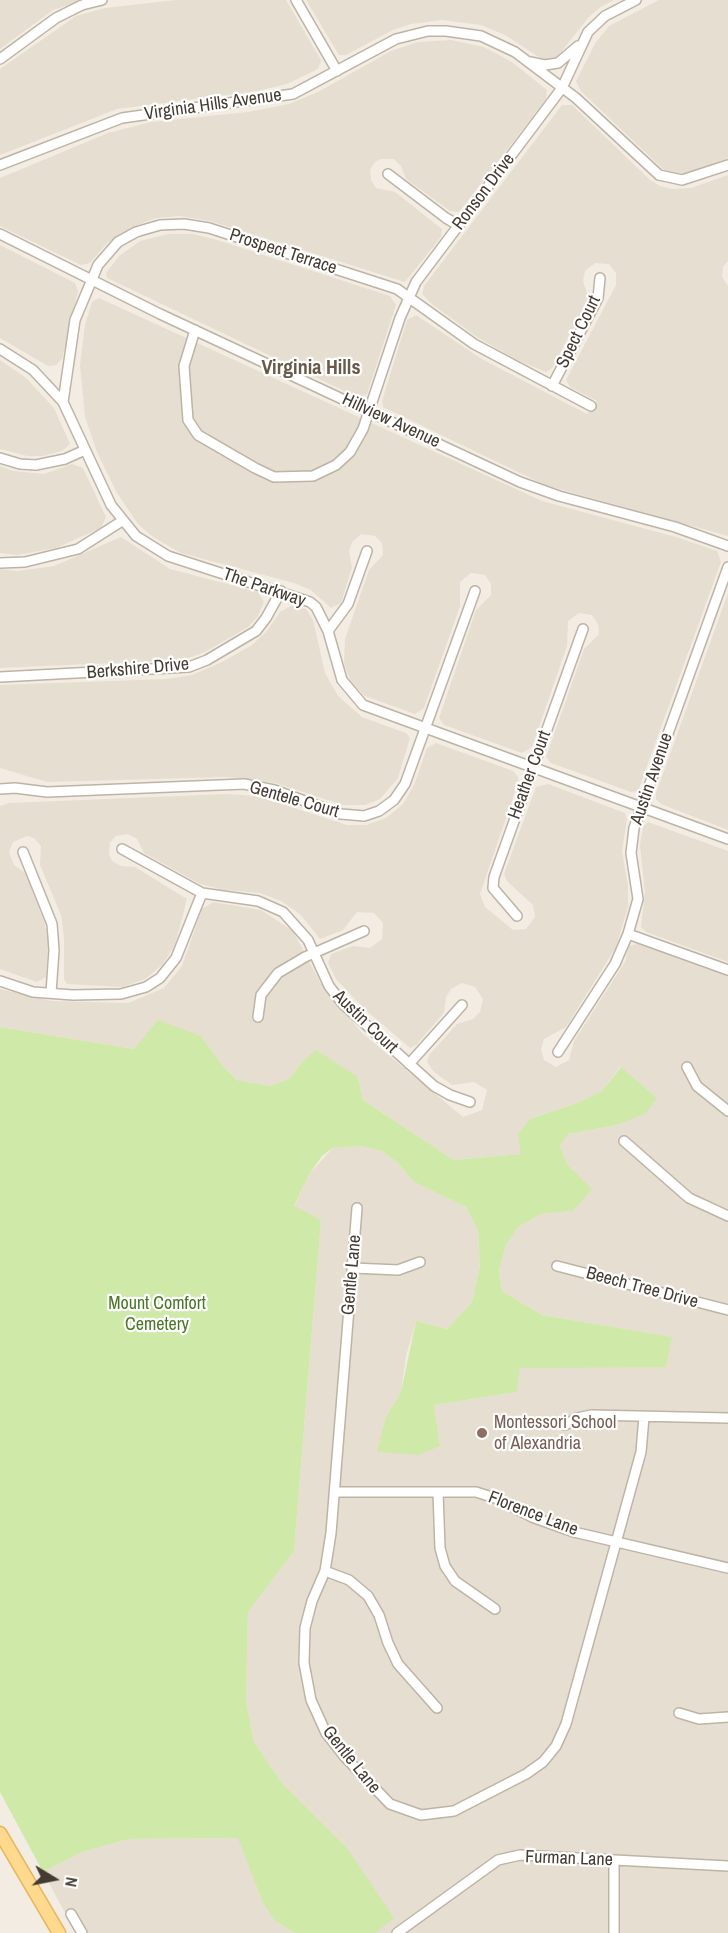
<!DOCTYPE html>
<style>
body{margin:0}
#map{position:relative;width:728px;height:1933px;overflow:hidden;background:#f2ece2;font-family:"Archivo Narrow",sans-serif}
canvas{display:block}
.north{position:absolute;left:24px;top:1849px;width:60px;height:60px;-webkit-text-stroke:4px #fff;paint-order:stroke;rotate:100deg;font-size:16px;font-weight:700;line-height:24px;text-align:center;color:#443c33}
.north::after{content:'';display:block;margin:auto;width:21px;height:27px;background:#443c33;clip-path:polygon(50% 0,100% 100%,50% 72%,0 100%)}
</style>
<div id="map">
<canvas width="728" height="1933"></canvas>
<div class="north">N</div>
</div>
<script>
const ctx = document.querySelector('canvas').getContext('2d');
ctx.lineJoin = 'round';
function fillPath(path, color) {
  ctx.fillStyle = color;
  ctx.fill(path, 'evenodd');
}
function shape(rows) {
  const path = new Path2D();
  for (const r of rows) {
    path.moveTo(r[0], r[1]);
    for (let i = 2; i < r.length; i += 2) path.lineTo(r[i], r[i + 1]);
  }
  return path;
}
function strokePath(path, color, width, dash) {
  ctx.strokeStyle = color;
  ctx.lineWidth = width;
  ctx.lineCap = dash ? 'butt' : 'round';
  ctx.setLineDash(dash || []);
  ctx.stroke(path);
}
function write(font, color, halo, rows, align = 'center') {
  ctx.font = font + ' "Archivo Narrow",sans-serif';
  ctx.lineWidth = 4.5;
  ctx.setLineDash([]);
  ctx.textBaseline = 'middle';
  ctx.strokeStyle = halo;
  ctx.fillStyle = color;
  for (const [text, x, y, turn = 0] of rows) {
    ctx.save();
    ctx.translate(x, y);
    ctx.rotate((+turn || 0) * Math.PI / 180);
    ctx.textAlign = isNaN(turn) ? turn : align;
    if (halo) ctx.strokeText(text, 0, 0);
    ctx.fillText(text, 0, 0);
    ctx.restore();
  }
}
const residential = shape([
 [0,0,83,0,53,10,0,49],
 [176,0,286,0,321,60,318,69,287,84,257,91,117,109,0,155,0,69,76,16,105,8],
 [306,0,614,0,599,8,588,18,554,61,545,61,505,35,481,25,442,20,411,24,393,30,346,55,339,55],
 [659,0,728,0,728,158,689,173,674,174,663,169,581,91,576,81,596,42,609,26],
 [451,40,484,47,512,62,547,90,546,99,459,212,450,211,406,179,401,166,394,159,380,159,374,163,370,170,371,180,376,188,395,192,442,229,441,237,405,282,210,221,180,216,156,218,132,227,107,243,90,263,81,265,0,226,0,178,108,133,151,122,248,112,289,104,318,92,391,51,418,42],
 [562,105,572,105,649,179,660,186,672,189,691,188,728,175,728,261,723,267,722,277,728,286,728,536,545,485,383,407,382,401,407,320,416,315,480,358,587,414,597,401,570,387,566,380,616,285,616,273,609,264,595,263,585,271,583,281,589,299,552,368,546,372,517,360,477,337,433,305,422,294,424,286],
 [168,234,193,234,214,239,390,296,396,305,367,394,359,398,107,278,106,273,119,256,140,241],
 [0,245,75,283,78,291,62,359,56,365,48,366,0,338],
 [99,298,542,501,676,537,717,551,721,562,638,791,631,792,551,763,546,757,584,649,599,634,598,624,592,615,579,613,568,621,567,646,532,747,522,753,444,725,439,718,476,610,491,595,491,584,485,575,471,573,460,582,460,606,424,708,415,714,365,696,351,682,344,664,345,639,369,570,383,555,382,543,375,536,361,534,352,542,349,551,352,567,341,603,331,608,311,590,294,583,181,553,153,537,138,524,117,493,97,452,85,417,80,365,85,325,92,302],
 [0,360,26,378,54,408,70,444,62,451,43,456,27,456,0,449],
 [72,464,83,468,106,517,101,528,56,548,17,555,0,553,0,466,13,471,44,474],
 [121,537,170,569,258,592,264,602,258,616,248,627,203,653,182,660,0,668,0,569,17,571,54,566],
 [728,593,728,830,661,804,656,799,656,793],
 [291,606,306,609,313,620,325,673,338,696,362,717,406,733,410,738,398,778,380,799,365,805,343,805,275,783,228,777,47,782,0,768,0,685,166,679,192,675,220,663,252,645,267,631,280,612],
 [436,743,513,771,518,777,518,783,480,894,485,907,513,930,526,929,535,917,533,905,507,881,504,874,536,787,548,784,625,813,627,819,622,851,628,886,628,907,616,947,566,1027,544,1039,541,1049,544,1060,556,1067,569,1060,574,1041,625,962,629,946,641,943,728,976,728,1933,350,1933,347,1848,282,1783,254,1742,246,1701,248,1612,294,1551,321,1220,294,1207,310,1173,333,1148,360,1146,382,1151,398,1163,414,1182,466,1207,478,1230,480,1266,472,1302,447,1329,416,1321,406,1356,401,1392,386,1417,440,1446,434,1405,517,1392,520,1368,560,1366,671,1337,542,1315,502,1291,499,1268,506,1245,518,1227,541,1214,573,1211,591,1189,567,1164,560,1146,568,1134,617,1125,645,1114,656,1097,620,1067,602,1091,577,1103,530,1119,522,1154,454,1160,363,1100,358,1077,301,1063,289,1079,270,1086,237,1080,223,1066,201,1036,134,1049,0,1027,0,989,52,1001,128,1003,164,988,182,966,202,909,213,902,261,910,293,931,320,982,362,1033,463,1117,482,1110,487,1090,474,1082,452,1085,434,1072,427,1062,429,1055,457,1024,473,1019,480,1012,483,999,475,987,462,983,451,989,446,997,444,1013,416,1045,410,1048,362,1007,336,979,328,963,331,954,353,946,370,948,382,939,383,923,374,913,357,912,343,930,320,939,300,914,281,901,260,893,225,890,200,884,144,853,137,839,128,834,116,836,110,842,109,854,112,861,121,866,135,867,187,899,175,945,162,965,145,979,122,987,67,984,64,979,64,938,61,915,40,865,41,846,34,838,27,836,13,842,9,852,14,865,25,873,45,924,48,944,46,977,37,982,0,969,0,806,9,803,227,794,257,796,347,825,366,825,386,818,403,804,414,785,427,748],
 [648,822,728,851,728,962,646,932,641,927,645,893,640,845,643,827],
 [239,1838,263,1903,275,1921,295,1933,76,1933,43,1872,82,1852,129,1839]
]);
const green = shape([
 [158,1020,201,1036,223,1066,237,1080,270,1086,289,1079,301,1063,316,1050,358,1077,363,1100,454,1160,521,1154,518,1134,530,1119,577,1103,602,1091,621,1067,657,1098,645,1114,617,1125,568,1134,560,1146,567,1164,592,1189,573,1211,541,1214,518,1227,506,1245,499,1269,502,1291,542,1315,672,1337,666,1367,520,1368,517,1392,434,1405,440,1446,419,1455,377,1452,386,1417,401,1392,416,1321,447,1329,472,1302,480,1266,478,1230,466,1207,414,1182,398,1163,382,1151,360,1146,333,1148,322,1156,310,1173,294,1206,321,1220,294,1551,248,1612,246,1701,254,1742,282,1783,347,1848,394,1918,375,1933,295,1933,275,1921,263,1903,238,1838,129,1839,82,1852,43,1872,0,1792,0,1027,134,1049]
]);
const minor = shape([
 [296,0,337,71],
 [0,59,56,18,82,5,102,0],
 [530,62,545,65,558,63,578,46],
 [0,165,122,118,293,94,396,39,428,31,446,31,481,36,515,52,576,98,659,175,682,180,728,165],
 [388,174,446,218,458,225],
 [0,234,160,314,520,482,559,496,675,527,728,546],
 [195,330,184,366,188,420,198,435,255,468,274,477,313,476,336,465,350,452,363,429,400,318,416,282,562,88,588,32,605,16,636,0],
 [0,349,33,370,63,402,111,505,136,536,168,556,310,602,316,607,328,631,342,680,363,705,728,839],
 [552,386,598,298,600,278],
 [63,402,75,320,98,265,118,242,136,232,160,225,184,224,209,228,397,289,474,344,591,406],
 [0,458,20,464,36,465,65,459,85,450],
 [0,563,25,562,78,549,122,521],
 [328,631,348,604,367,551],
 [0,677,189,667,207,660,256,631,266,618,281,591],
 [0,789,15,788,47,792,244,784,274,790,341,814,364,816,379,811,394,800,405,784,475,591],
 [122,849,202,893,258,901,283,912,308,940,329,986,343,1004,434,1086,450,1095,470,1102],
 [23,852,52,924,54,950,51,993],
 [517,916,493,888,494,877,583,629],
 [628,934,728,970],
 [0,981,33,992,73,995,121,994,146,987,160,978,176,958,202,893],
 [258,1017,261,995,278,973,305,957,364,931],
 [558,1052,615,964,628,934,638,899,631,853,634,828,728,567],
 [409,1064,462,1005],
 [687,1067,697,1086,728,1111],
 [624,1141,689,1198,728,1216],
 [357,1208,331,1533,325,1571,312,1601,305,1628,304,1663,311,1700,326,1733,345,1757,390,1804,421,1815,454,1811,526,1774,543,1762,556,1746,566,1724,641,1452,644,1417],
 [557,1266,728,1310],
 [353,1268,398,1270,420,1262],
 [565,1425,577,1418,591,1415,728,1418],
 [335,1492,476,1492,495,1498,532,1517,574,1532,728,1568],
 [438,1492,440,1548,445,1566,455,1581,495,1609],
 [325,1571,349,1580,368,1596,379,1615,388,1643,398,1664,437,1708],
 [679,1713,699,1719,728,1717],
 [614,1860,614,1933],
 [71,1914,82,1933],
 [397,1933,498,1860,520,1855,728,1866]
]);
const major = shape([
 [0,1833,59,1933]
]);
const markers = [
 [482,1433,6,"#8d6e63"]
];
const streetNames = [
 ["Virginia Hills Avenue",213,105,-8],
 ["Ronson Drive",484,192,-53],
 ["Prospect Terrace",283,252,18],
 ["Spect Court",579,332,-64],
 ["Hillview Avenue",391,421,25],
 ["The Parkway",264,588,19],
 ["Berkshire Drive",138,669,-5],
 ["Heather Court",530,775,-70],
 ["Austin Avenue",652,779,-71],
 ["Gentele Court",294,800,16],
 ["Austin Court",365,1022,44],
 ["Gentle Lane",352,1275,-85],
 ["Beech Tree Drive",642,1288,15],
 ["Florence Lane",533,1514,21],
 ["Gentle Lane",351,1760,51],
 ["Furman Lane",569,1859,2]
];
const parkNames = [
 ["Mount Comfort",157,1304],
 ["Cemetery",157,1325]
];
const educationNames = [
 ["Montessori School",494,1423],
 ["of Alexandria",494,1444]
];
const neighbourhoodNames = [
 ["Virginia Hills",311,369]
];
fillPath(residential, '#e6ded0');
fillPath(green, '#cfe9a9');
strokePath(minor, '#beb4a5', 12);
strokePath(major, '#e7b65b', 15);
strokePath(minor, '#fff', 9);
strokePath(major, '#ffd98e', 12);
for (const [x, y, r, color] of markers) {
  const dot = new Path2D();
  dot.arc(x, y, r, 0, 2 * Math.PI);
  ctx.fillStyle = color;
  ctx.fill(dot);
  strokePath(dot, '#fff', 2);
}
write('18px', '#443c33', '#fff', streetNames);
write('18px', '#487725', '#fff', parkNames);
write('18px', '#785e54', '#fff', educationNames, 'left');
write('bold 20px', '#675a4a', '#fff', neighbourhoodNames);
</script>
